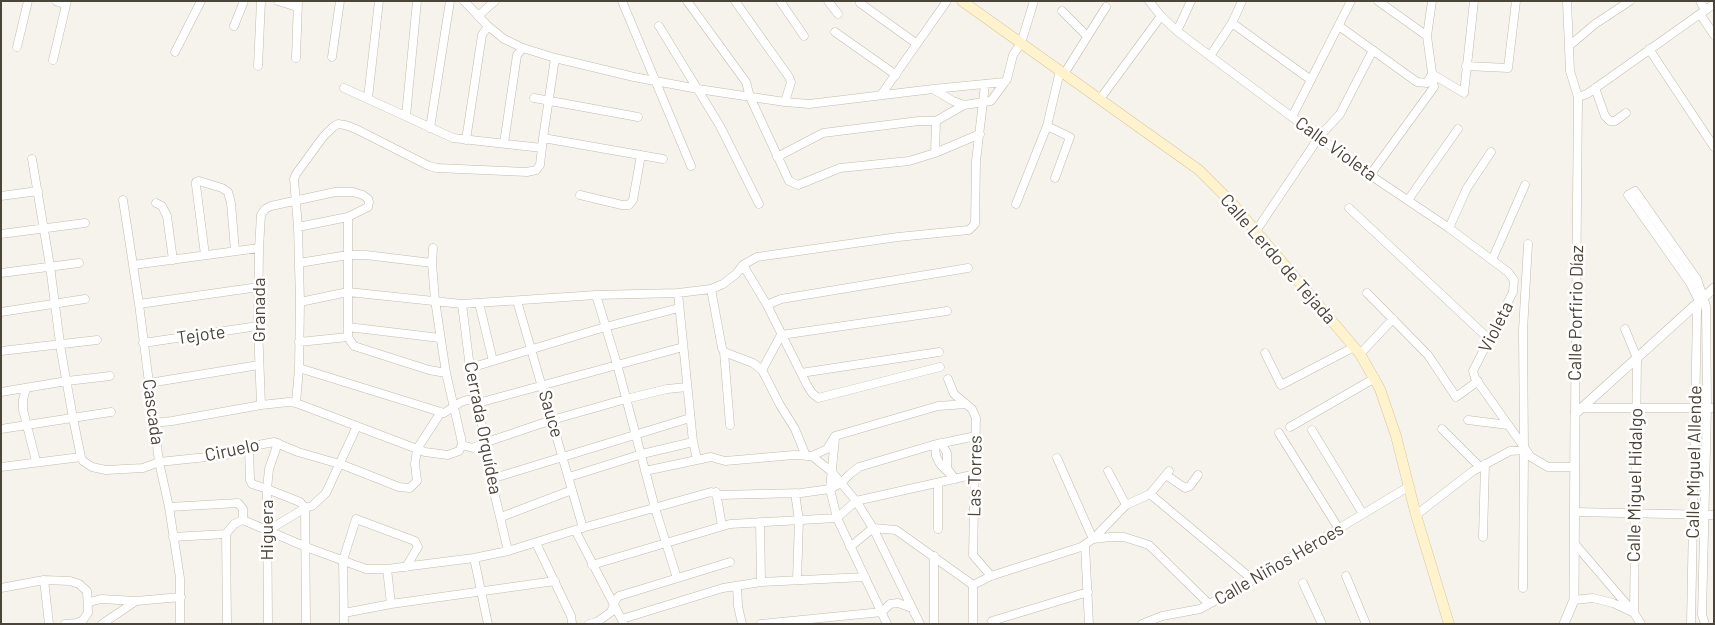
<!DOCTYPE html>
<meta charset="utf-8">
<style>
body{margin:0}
#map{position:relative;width:1715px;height:625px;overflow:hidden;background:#f6f3ec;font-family:Barlow,sans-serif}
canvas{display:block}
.frame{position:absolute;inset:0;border:2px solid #4b4439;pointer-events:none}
</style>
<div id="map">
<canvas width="1715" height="625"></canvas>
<div class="frame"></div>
</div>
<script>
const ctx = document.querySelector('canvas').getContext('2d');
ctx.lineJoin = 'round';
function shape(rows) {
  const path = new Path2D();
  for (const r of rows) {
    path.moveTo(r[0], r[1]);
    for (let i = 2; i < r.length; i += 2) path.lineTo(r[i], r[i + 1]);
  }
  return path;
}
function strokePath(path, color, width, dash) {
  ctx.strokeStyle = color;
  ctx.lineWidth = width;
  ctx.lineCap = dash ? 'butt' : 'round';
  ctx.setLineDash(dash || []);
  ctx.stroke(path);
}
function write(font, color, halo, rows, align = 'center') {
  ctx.font = font + ' Barlow,sans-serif';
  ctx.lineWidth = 5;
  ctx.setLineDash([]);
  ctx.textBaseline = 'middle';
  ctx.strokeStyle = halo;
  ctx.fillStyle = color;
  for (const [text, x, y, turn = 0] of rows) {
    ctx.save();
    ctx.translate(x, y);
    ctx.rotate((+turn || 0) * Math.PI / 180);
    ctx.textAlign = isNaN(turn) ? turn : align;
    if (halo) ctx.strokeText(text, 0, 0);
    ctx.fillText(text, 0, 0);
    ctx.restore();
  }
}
const minor = shape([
 [56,1,66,5],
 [278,1,297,7],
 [464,1,488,26,504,39,523,48,555,58,634,77,698,89,785,102,809,104,933,89,1005,82],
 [622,1,691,166],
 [687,1,746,82,750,97,789,181,798,185,840,168,909,161,935,153,980,134],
 [735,1,789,77,791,82,785,102],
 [780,1,804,36],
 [828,1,838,14],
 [1149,1,1161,16,1177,31,1210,56,1370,175,1449,228,1508,272,1514,280,1513,292,1473,371,1475,378,1531,457,1548,467,1575,467],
 [1378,1,1427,36],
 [1567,1,1570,71,1578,97,1575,414],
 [1700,1,1705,10],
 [860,3,917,44],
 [1062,11,1087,36],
 [1700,14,1714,35],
 [478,16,495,1],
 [1232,23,1311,80],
 [234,26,244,1],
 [659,26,720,126,759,204],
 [1339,26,1417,82,1427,83,1432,74],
 [1177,31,1191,1],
 [835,32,896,75],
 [1569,46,1595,24,1630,1],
 [17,47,28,1],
 [1649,49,1714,147],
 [175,52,201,1],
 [1210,56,1232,23,1242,1],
 [332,57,340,1],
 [296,58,298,1],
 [53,60,67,1],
 [258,66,261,1],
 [1466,66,1508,68,1516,1],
 [1064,74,1106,7],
 [1432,74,1464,93,1474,1],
 [344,88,453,138,542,148],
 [1595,88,1605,116,1610,121,1615,121,1626,113],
 [933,89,953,101,964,105,991,101,1007,79,1013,55,1021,43,1034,1],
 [881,95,947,1],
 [1578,97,1587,94,1714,4],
 [368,98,379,1],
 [534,98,638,117],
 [1100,99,1161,16],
 [406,116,417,1],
 [1292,117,1351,1],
 [1047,126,1070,137,1055,178],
 [430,128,450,1],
 [543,138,663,159],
 [466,140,482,35,488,26],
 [504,143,517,55,523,48],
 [935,153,936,121],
 [777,157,823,133,919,121,936,121,964,105],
 [32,159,50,266,61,351,73,418,81,457,83,461,92,467,106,470,143,468,159,462,226,455,258,445,274,442,298,452,343,465,399,487,410,488,417,481,415,464,417,449,441,412],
 [1370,175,1434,87,1427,36,1432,1],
 [580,195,622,205,629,205,633,200,641,155],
 [1,196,38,191],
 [123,200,139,304,159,462,169,507,180,578,180,624],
 [1408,200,1458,129],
 [156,203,162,206,167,216,173,260],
 [1016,204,1047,126,1060,71],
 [1349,208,1490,340],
 [298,227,348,217],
 [1449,228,1467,188,1491,152],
 [1256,231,1319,137,1340,114,1373,50],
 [1,234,85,223],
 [205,255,196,185,196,182,199,181,222,188,228,192,231,203,235,251],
 [1492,260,1525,185],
 [299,263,348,255,366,255,432,263],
 [133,265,259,248],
 [743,265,767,305,807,385,812,393,818,398,940,367],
 [1,273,79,263],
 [711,289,722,348,724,352,753,363,762,370,780,405,795,429,806,456],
 [678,293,693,442,697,459],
 [1367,293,1428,355,1456,397,1478,381],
 [596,295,617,364,655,508,677,578],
 [517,301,583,528],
 [300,302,348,292,462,304,596,295,678,293,711,289,723,284,736,274,743,265,757,257,898,237,969,230,975,224,976,161,985,85],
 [479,303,493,361],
 [139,304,259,287],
 [462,304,470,368,478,403,491,479,508,551],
 [767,305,781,299,968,268],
 [1,312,85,299],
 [348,327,440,338],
 [299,342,348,337,354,346,429,370,446,373],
 [143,343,258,326],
 [1,351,97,340],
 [724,352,730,425],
 [1265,353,1281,385,1354,347],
 [1360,354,1393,319],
 [299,368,444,413,461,402,467,400,474,400,478,403,683,347],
 [470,368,605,327,679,308],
 [762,370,781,335,947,311],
 [801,373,939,352],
 [948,379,954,394,972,409,976,418,973,555,991,576],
 [149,383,259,365],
 [26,388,23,400,23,410,36,461],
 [1,392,67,381,110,376],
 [296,403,299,368,300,302,298,227,294,179,296,174,323,137,333,127,338,124,345,125,356,129,429,166,437,168,527,172,536,170,540,165,543,138,555,58],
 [261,405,258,326,259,248,261,215,265,209,271,206,335,192,353,192,363,195,368,199,369,202,368,207,348,217,348,337],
 [1581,408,1714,408],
 [1468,420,1508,425],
 [154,423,172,421,261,405,289,402,296,403,425,452,448,455,459,451,462,445,461,438,446,373,435,300,432,263,433,248],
 [1290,427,1375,378],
 [1,429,111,412],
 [1442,429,1480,467],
 [1312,430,1363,514],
 [1279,433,1339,529],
 [835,438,830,489,837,518,887,624],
 [278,443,269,469,267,489,300,502,305,508,306,624],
 [941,443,947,453,947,468,955,479],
 [462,445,473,448,484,443,552,420,626,399,667,389,687,387],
 [935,445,936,456,940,464,949,473],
 [249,448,250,480,252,484,267,489,268,624],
 [812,456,832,472,856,501,873,528,920,624],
 [1057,458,1093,539,1110,537,1124,537,1149,545,1209,604],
 [1,467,81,457],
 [645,471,711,457,725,461,794,455,812,456,827,449,835,436,938,406,966,404],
 [1108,471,1126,505],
 [1166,475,1185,488,1190,486,1198,475],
 [569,477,642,454,693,442],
 [491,479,690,418],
 [716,492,722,526],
 [795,493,799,520,797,580],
 [1150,494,1253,580],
 [169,507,238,503,243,509,243,520],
 [1575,512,1714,515],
 [1416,515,1473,471,1510,451,1524,450],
 [501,517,572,490],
 [760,522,761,582],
 [938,529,938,483],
 [575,530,623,622],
 [267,531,305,508,312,506,326,493,357,426],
 [226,534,227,624],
 [173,537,226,534,234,524,243,520,306,547,366,569,387,569,474,558,508,551,575,530,711,492,720,495,801,493,830,489,841,483,850,474,859,467,933,445,976,436],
 [1483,537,1485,464],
 [536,543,571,616,572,623],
 [1575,544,1634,613,1641,624],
 [1085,545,1089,624],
 [850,547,873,528,896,530,973,585,991,576,1081,547,1093,539,1126,505,1150,494,1169,471],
 [934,556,934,624],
 [474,558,488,624],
 [592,565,730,524,837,518,856,501,976,474],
 [387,569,391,604],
 [1346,576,1366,624],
 [44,580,49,624],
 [1303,583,1322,624],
 [973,585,973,624],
 [737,586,738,606,742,624],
 [1,588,44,580,70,581,79,584,87,591,88,613,83,620,77,623,65,624],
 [1523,588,1524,450,1523,330,1528,244],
 [1574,600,1593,598,1613,603,1634,613,1637,358,1625,329],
 [88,605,90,602,101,599,136,601,181,597],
 [344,613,391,604,555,581],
 [622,619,723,588,761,582,865,577],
 [992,621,1088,592],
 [1691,623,1697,311,1699,301,1690,283,1628,195,1635,191,1697,279,1706,306,1707,408,1702,615,1705,624],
 [102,624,136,601],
 [344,624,343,560,356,519,415,541,418,547,406,567],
 [589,624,597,622,611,612,616,599,619,596,730,562],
 [761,624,882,612,890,604,898,603,912,608],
 [1142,624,1162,616,1200,609,1253,580,1408,487]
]);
const tertiary = shape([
 [1564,624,1574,600,1575,414,1714,288]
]);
const secondary = shape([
 [962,1,1199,170,1232,203,1360,354,1380,389,1396,436,1416,515,1449,624]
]);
const streetNames = [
 ["Calle Violeta",1336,149,36],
 ["Calle Lerdo de Tejada",1278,259,49],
 ["Granada",259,310,-90],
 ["Calle Porfirio Díaz",1576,313,-89],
 ["Violeta",1496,327,-63],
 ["Tejote",201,335,-8],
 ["Cascada",153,412,82],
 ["Sauce",551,414,74],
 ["Cerrada Orquídea",483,428,79],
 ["Ciruelo",232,450,-12],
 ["Calle Miguel Allende",1694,462,-89],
 ["Las Torres",975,476,-89],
 ["Calle Miguel Hidalgo",1635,485,-89],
 ["Higuera",267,530,-90],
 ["Calle Niños Héroes",1279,564,-30]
];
strokePath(minor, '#c2bbae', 9);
strokePath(tertiary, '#c2bbae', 10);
strokePath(secondary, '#d6c79b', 11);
strokePath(minor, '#fff', 8);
strokePath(tertiary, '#fff', 9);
strokePath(secondary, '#fff3cd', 10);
write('18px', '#4b4439', '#fff', streetNames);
</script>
